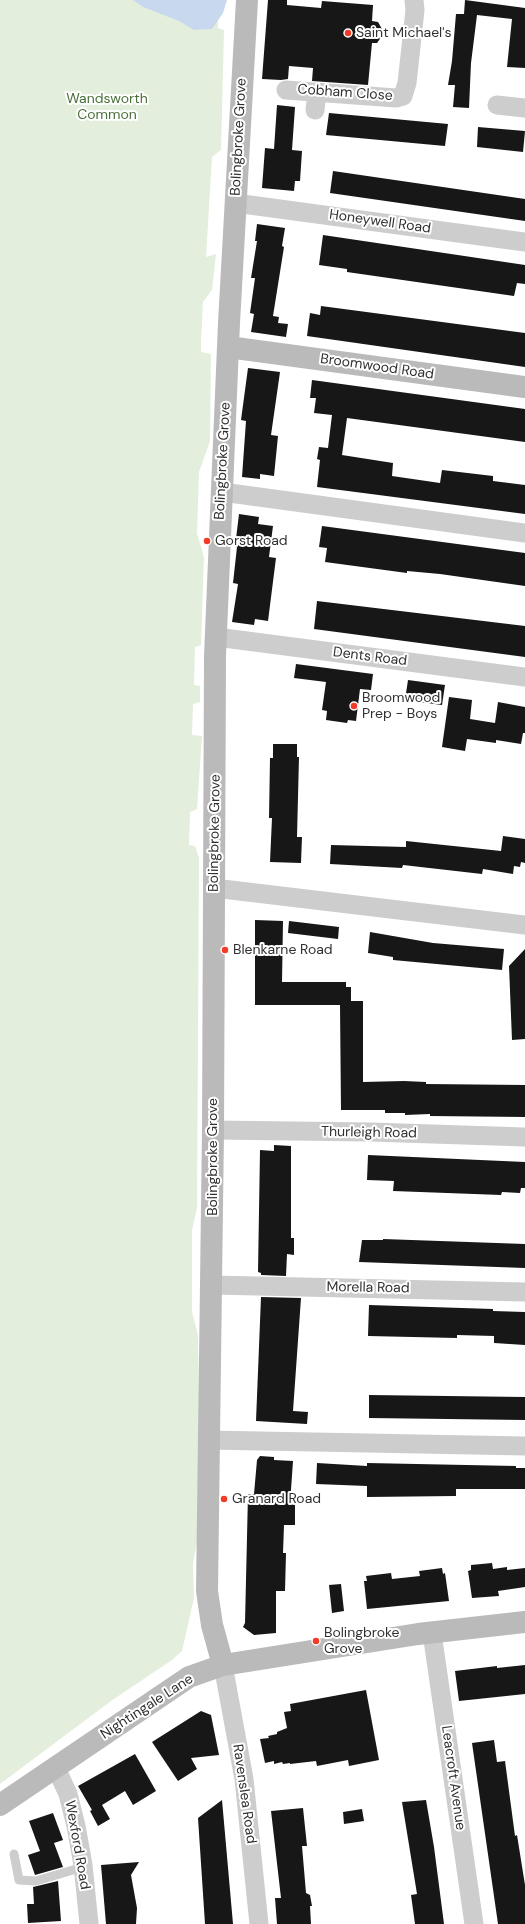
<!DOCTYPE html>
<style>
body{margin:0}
canvas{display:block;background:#fff}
</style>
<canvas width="525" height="1924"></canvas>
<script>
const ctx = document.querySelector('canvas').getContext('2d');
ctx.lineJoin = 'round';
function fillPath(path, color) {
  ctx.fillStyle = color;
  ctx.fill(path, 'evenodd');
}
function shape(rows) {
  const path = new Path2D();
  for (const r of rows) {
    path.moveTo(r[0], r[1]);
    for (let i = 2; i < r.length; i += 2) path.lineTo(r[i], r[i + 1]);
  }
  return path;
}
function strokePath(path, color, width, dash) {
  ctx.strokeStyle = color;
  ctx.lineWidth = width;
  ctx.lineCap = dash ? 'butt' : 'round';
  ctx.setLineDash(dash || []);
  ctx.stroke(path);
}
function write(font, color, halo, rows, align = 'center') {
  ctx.font = font + ' "DM Sans",sans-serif';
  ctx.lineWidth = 4;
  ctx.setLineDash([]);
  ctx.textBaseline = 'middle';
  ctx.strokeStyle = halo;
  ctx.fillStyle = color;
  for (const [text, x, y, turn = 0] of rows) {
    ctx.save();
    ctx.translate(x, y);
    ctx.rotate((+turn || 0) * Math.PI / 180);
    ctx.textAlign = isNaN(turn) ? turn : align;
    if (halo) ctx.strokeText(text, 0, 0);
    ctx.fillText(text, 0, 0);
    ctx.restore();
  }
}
const green = shape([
 [0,0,219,0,218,28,224,30,221,150,212,157,206,257,216,254,212,290,203,302,201,341,201,352,211,354,210,441,199,472,197,533,204,557,201,645,195,647,194,685,200,686,200,702,193,704,192,735,202,736,197,809,190,812,189,845,195,846,199,858,197,1208,192,1230,192,1312,198,1335,201,1519,193,1564,194,1598,182,1651,172,1660,111,1701,0,1784]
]);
const water = shape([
 [133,0,227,0,223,13,212,29,194,30,179,21,143,7]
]);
const building = shape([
 [268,0,287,0,287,5,321,8,322,1,373,5,372,21,378,22,382,29,382,36,377,43,372,43,368,85,312,81,313,68,289,66,288,79,281,80,262,79],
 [465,0,525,8,525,68,507,67,512,19,477,15,471,63,469,108,453,107,455,85,448,85,452,61,456,14,464,14],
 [277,105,295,107,292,150,302,151,300,181,295,181,294,191,262,188,265,148,274,149],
 [329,113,448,124,445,146,326,135],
 [478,127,525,131,523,152,477,147],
 [333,171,525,199,525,221,330,193],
 [257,224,285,228,282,246,284,247,273,316,279,317,278,323,288,324,286,337,251,332,254,314,250,313,255,278,251,278,257,241,255,241],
 [323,235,525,265,525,284,517,283,514,296,347,272,347,269,319,265],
 [321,306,525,333,525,367,307,336,310,313,320,315],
 [248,368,280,372,271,435,278,436,274,476,260,474,260,479,242,477,246,421,241,420],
 [312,380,525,409,525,442,347,418,342,455,393,463,392,476,440,483,442,470,493,476,493,481,525,485,525,514,317,487,320,460,317,459,319,447,328,448,332,415,314,413,316,398,310,398],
 [239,514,259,517,258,524,273,526,269,557,276,558,268,621,255,619,254,625,232,622,238,584,233,583,237,547,235,547],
 [322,526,525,553,525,586,440,574,407,571,407,573,325,562,327,548,319,547],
 [317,601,525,626,525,657,314,629],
 [296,664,373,674,371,690,360,689,356,721,348,720,347,723,326,720,327,711,322,710,326,682,294,678],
 [408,680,445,685,442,705,405,700],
 [449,697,472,700,470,719,495,723,498,702,525,707,525,733,523,733,521,744,496,740,496,743,467,739,465,751,442,747],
 [273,744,297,744,297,757,299,757,297,837,302,837,301,863,270,862,272,818,269,818,270,758,273,758],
 [503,836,525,839,525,863,521,862,520,867,514,866,513,874,483,869,482,874,403,865,402,868,330,864,331,845,406,847,406,841,501,851],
 [255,920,283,921,282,982,346,982,346,987,351,987,351,1001,363,1001,363,1082,404,1081,426,1082,426,1084,525,1085,525,1117,430,1116,430,1114,405,1115,405,1113,385,1113,385,1110,341,1110,340,1005,255,1005],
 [289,921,339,927,338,939,288,933],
 [370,932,433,943,504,949,502,970,393,960,393,957,368,953],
 [525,949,525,1039,512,1040,509,966],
 [274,1145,291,1146,291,1238,294,1238,294,1255,287,1254,286,1276,261,1275,261,1273,258,1272,260,1150,274,1151],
 [368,1155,525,1162,525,1188,521,1188,520,1193,502,1192,501,1195,393,1191,394,1181,367,1180],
 [383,1239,525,1244,525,1268,359,1262,362,1240,383,1240],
 [261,1297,301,1298,293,1411,308,1412,307,1424,256,1421],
 [369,1305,493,1309,493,1311,525,1312,525,1345,494,1343,494,1336,457,1335,457,1338,368,1336],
 [369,1395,525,1397,525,1420,369,1418],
 [260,1456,274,1457,274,1460,293,1461,290,1504,295,1505,295,1525,284,1525,283,1553,286,1553,285,1591,276,1591,276,1633,254,1635,243,1627,245,1623,248,1494,254,1494,257,1460],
 [317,1463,367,1466,367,1463,516,1466,516,1468,525,1468,525,1489,456,1489,456,1496,367,1497,367,1486,316,1484],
 [492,1563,493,1569,507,1567,507,1570,525,1568,525,1587,498,1591,499,1596,472,1598,468,1571,471,1570,471,1565],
 [442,1568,443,1574,445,1573,449,1601,367,1609,364,1581,367,1581,366,1576,391,1573,392,1579,420,1576,419,1571],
 [341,1584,344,1611,332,1613,329,1585],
 [525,1665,525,1694,459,1701,455,1671,497,1666,497,1668],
 [366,1690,379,1760,349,1766,348,1760,317,1766,316,1761,290,1764,290,1763,283,1764,282,1762,274,1764,274,1761,265,1763,260,1739,269,1738,268,1736,277,1734,277,1732,287,1728,284,1712,291,1711,290,1704],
 [201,1711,211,1715,219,1755,191,1758,197,1769,178,1781,152,1742],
 [494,1740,497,1762,505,1761,515,1836,517,1835,525,1885,525,1924,498,1924,472,1743],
 [135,1754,156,1791,133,1805,125,1791,102,1805,110,1819,98,1826,90,1811,92,1810,78,1786],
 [222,1800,233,1924,205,1924,198,1818],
 [426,1800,434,1847,444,1924,415,1924,411,1895,417,1894,402,1802],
 [303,1808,307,1846,302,1846,306,1893,310,1895,312,1906,310,1906,311,1924,277,1924,275,1898,281,1898,271,1811],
 [362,1809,364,1821,344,1824,343,1812],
 [53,1813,63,1840,54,1843,63,1867,35,1875,28,1855,40,1851,29,1821],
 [139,1862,131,1875,137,1908,136,1924,106,1924,101,1865],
 [58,1881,61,1921,28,1923,27,1904,34,1904,33,1887]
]);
const lane = shape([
 [14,1854,19,1880,36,1881,83,1867]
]);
const street = shape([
 [286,90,396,98,403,96,407,83,415,10,414,0],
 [497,105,525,108],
 [315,110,317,92],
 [235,203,525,242],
 [222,492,525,533],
 [216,637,525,677],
 [214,888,525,925],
 [213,1130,371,1132,525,1137],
 [212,1285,525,1292],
 [208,1440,525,1446],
 [432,1633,474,1924],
 [223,1665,244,1779,259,1924],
 [56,1768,68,1794,76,1826,83,1865,89,1924]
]);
const secondary = shape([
 [228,347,525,387],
 [223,1665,212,1625,207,1591,213,1130,215,656,229,323,247,0],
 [0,1805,189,1677,223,1665,418,1634,525,1622]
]);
const markers = [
 [348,33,4,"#f43b25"],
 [207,541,4,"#f43b25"],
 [354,706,4,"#f43b25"],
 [225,950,4,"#f43b25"],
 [224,1499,4,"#f43b25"],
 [316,1641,4,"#f43b25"]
];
const poiNames = [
 ["Saint Michael's",356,33],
 ["Gorst Road",215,541],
 ["Broomwood",362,698],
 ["Prep - Boys",362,714],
 ["Blenkarne Road",233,950],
 ["Granard Road",232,1499],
 ["Bolingbroke",324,1633],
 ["Grove",324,1649]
];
const streetNames = [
 ["Cobham Close",345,93,4],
 ["Bolingbroke Grove",239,137,-87],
 ["Honeywell Road",380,222,8],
 ["Broomwood Road",377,367,8],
 ["Bolingbroke Grove",223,461,-87],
 ["Dents Road",370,657,7],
 ["Bolingbroke Grove",215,833,-89],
 ["Thurleigh Road",369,1133,1],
 ["Bolingbroke Grove",213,1157,-90],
 ["Morella Road",368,1288,1],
 ["Nightingale Lane",147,1707,-33],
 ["Leacroft Avenue",453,1778,82],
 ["Ravenslea Road",244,1794,82],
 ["Wexford Road",77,1845,80]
];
const parkNames = [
 ["Wandsworth",107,99],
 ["Common",107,115]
];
fillPath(green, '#e3eedd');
fillPath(water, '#c8d9ef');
fillPath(building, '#171717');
strokePath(lane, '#cdcdcd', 9);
strokePath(street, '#cdcdcd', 19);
strokePath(secondary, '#bababa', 22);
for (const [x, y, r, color] of markers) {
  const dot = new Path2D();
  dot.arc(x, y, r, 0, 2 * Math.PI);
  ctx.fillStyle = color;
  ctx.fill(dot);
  strokePath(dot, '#fff', 1.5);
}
write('14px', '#303030', '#fff', poiNames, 'left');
write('14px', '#303030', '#fff', streetNames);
write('14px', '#497039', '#fff', parkNames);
</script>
